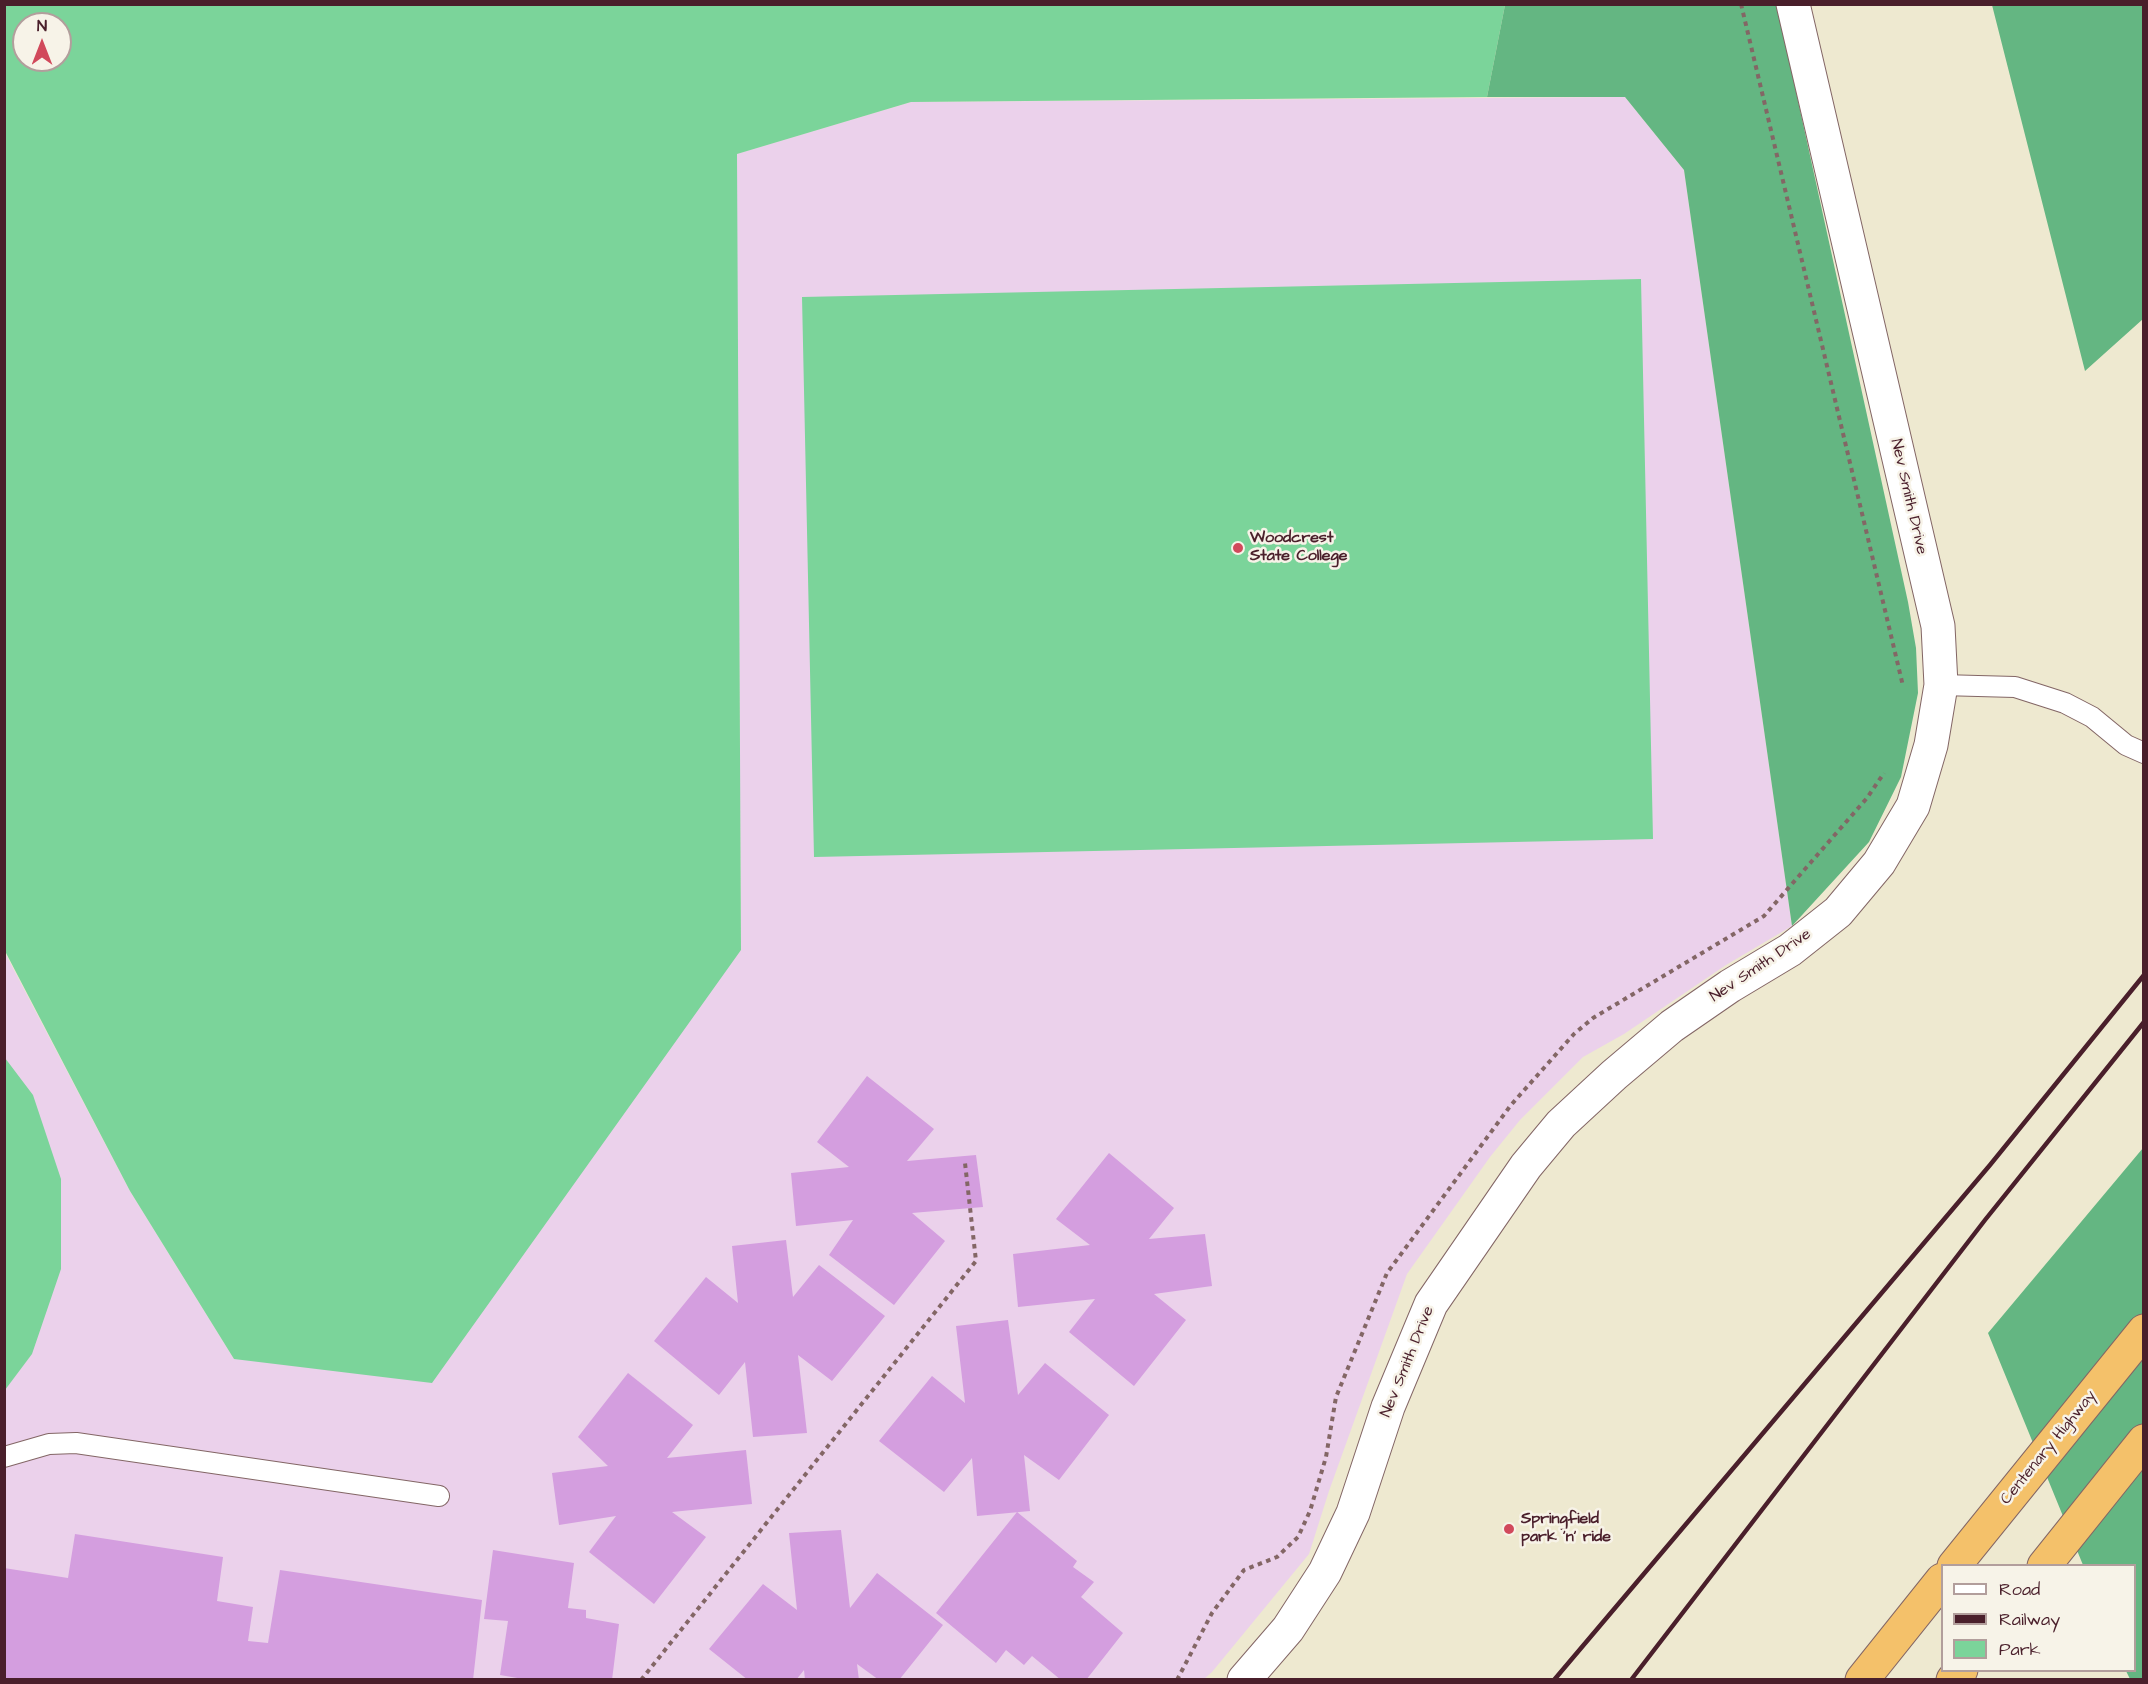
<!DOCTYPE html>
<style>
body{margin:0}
#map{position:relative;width:2148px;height:1684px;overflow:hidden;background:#eee9d0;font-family:"Architects Daughter",sans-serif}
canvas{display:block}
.frame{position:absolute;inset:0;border:6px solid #4a1f2b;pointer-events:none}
.legend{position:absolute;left:1941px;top:1564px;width:195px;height:108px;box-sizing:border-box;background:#f7f3e8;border:2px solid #b29e9c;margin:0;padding:8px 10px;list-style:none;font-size:18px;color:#4a1f2b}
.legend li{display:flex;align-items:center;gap:12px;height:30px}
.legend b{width:30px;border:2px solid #b29e9c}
.north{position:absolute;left:12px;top:12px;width:60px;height:60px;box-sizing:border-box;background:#f7f3e8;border:2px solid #b29e9c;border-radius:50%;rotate:0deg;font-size:16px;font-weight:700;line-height:24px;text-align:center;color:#4a1f2b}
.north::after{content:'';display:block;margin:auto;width:21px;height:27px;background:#d1495b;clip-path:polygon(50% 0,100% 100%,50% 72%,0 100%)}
</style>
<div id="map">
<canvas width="2148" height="1684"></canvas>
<div class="frame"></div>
<ul class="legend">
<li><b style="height:8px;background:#fff"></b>Road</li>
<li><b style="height:8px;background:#4a1f2b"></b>Railway</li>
<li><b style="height:16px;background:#7bd49a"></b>Park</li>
</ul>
<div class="north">N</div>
</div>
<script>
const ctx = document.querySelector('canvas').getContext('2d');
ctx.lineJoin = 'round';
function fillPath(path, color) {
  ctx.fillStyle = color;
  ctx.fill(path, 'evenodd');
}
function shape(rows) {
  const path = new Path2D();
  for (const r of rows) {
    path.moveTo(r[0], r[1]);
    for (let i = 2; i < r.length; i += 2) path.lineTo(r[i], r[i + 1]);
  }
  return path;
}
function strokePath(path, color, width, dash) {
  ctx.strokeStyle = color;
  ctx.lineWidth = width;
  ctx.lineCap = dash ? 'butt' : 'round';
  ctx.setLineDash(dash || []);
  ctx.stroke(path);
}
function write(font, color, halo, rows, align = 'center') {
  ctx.font = font + ' "Architects Daughter",sans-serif';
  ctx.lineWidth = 5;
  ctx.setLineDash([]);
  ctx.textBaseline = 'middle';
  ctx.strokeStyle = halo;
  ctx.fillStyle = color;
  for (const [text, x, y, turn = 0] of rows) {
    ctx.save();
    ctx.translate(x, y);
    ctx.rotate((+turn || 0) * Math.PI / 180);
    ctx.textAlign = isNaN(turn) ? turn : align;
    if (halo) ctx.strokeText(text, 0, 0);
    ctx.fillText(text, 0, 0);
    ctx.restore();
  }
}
const built = shape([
 [1625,97,1684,170,1792,926,1726,965,1624,1034,1583,1057,1520,1120,1490,1157,1407,1274,1329,1491,1309,1554,1212,1672,1204,1679,5,1679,4,951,130,1191,234,1359,741,950,736,154,911,102]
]);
const green = shape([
 [4,5,1505,5,1487,97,911,102,737,154,741,950,432,1383,234,1359,130,1191,5,951],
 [24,24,60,24,60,60,24,60],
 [1641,279,1653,839,814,857,802,297],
 [5,1058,33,1095,61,1179,61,1269,32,1354,5,1390]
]);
const forest = shape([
 [1505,5,1777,5,1908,602,1916,648,1918,693,1901,777,1869,842,1792,926,1684,170,1625,97,1487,97],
 [1992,5,2143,5,2143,319,2085,371],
 [2143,1148,2143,1679,2130,1679,2126,1671,2134,1670,2134,1566,2083,1565,1988,1333]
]);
const building = shape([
 [867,1076,934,1129,907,1161,976,1155,983,1207,912,1213,945,1241,894,1305,829,1255,853,1220,796,1226,791,1173,849,1167,817,1142],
 [1109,1153,1174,1208,1149,1239,1205,1234,1212,1286,1154,1294,1186,1320,1134,1386,1069,1332,1095,1299,1018,1307,1013,1254,1090,1245,1056,1219],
 [786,1240,793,1297,819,1265,885,1316,832,1381,798,1355,807,1433,753,1437,745,1362,719,1395,654,1341,706,1277,738,1303,732,1246],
 [1008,1320,1018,1395,1045,1363,1109,1415,1059,1480,1024,1455,1030,1511,977,1516,972,1458,944,1492,879,1441,932,1376,965,1403,956,1326],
 [628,1373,693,1425,667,1458,746,1450,752,1504,672,1512,706,1537,654,1604,589,1552,616,1516,559,1525,552,1473,608,1466,578,1437],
 [1017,1512,1077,1561,1073,1567,1094,1582,1081,1597,1123,1633,1086,1680,1061,1680,1032,1656,1024,1665,1006,1650,996,1663,936,1613],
 [841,1530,850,1608,877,1573,943,1625,899,1680,879,1680,857,1664,859,1680,805,1680,804,1670,796,1680,748,1680,709,1649,763,1584,797,1610,789,1533],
 [75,1534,223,1557,217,1601,253,1607,248,1641,268,1643,280,1570,482,1600,473,1680,4,1680,4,1568,68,1578],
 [493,1550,574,1563,568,1608,586,1610,586,1618,619,1624,612,1680,529,1680,500,1675,508,1621,484,1619]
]);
const path = shape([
 [1741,4,1903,686],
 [641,1680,976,1261,965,1163],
 [1177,1680,1212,1613,1244,1570,1277,1557,1298,1537,1310,1511,1326,1457,1336,1397,1387,1273,1511,1105,1574,1034,1593,1018,1764,916,1867,798,1884,773]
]);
const service = shape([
 [1941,685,2015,687,2065,703,2092,717,2126,745,2144,753],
 [4,1457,49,1444,76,1443,439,1496]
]);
const minor = shape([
 [1244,1680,1288,1629,1325,1572,1353,1513,1388,1407,1431,1304,1526,1166,1561,1124,1614,1075,1672,1026,1730,986,1790,950,1838,912,1879,863,1913,806,1931,745,1941,685,1938,626,1793,4]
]);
const motorway = shape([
 [1954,1566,2144,1331],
 [2044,1566,2144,1441],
 [1862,1680,1942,1580],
 [1953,1680,1961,1670]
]);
const rail = shape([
 [1554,1680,1990,1165,2144,975],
 [1631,1680,1985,1220,2144,1022]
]);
const markers = [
 [1238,548,6,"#d1495b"],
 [1509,1529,6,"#d1495b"]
];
const streetNames = [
 ["Nev Smith Drive",1908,497,77],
 ["Nev Smith Drive",1761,966,-34],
 ["Nev Smith Drive",1408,1362,-68],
 ["Centenary Highway",2049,1448,-51]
];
const poiNames = [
 ["Woodcrest",1250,539],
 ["State College",1250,557],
 ["Springfield",1521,1520],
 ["park 'n' ride",1521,1538]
];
fillPath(built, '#ebd1eb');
fillPath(green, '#7bd49a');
fillPath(forest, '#64b682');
fillPath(building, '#d49edf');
strokePath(service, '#836665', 22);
strokePath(minor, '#836665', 35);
strokePath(motorway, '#836665', 35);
strokePath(path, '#836665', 4, [4.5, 4.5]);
strokePath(service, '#fff', 20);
strokePath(minor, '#fff', 33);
strokePath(motorway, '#f4c16a', 33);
strokePath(rail, '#4a1f2b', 4.5);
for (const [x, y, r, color] of markers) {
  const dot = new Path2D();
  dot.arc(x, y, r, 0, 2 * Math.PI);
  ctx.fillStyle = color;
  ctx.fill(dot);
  strokePath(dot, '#f7f3e8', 2);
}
write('16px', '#4a1f2b', '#f7f3e8', streetNames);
write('bold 16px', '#4a1f2b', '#f7f3e8', poiNames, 'left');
</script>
